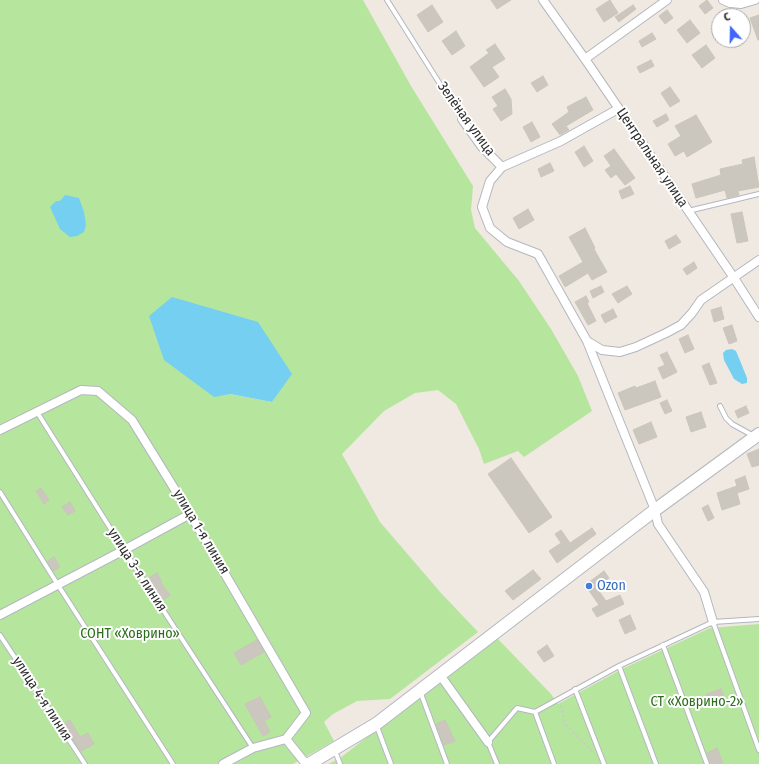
<!DOCTYPE html>
<meta charset="utf-8">
<style>
body{margin:0}
#map{position:relative;width:759px;height:764px;overflow:hidden;background:#efe9e1;font-family:"Fira Sans Condensed",sans-serif}
canvas{display:block}
.north{position:absolute;left:711px;top:8px;width:40px;height:40px;box-sizing:border-box;background:#fff;border:1px solid #ababab;border-radius:50%;rotate:340deg;font-size:11px;font-weight:700;line-height:16px;text-align:center;color:#2e2e2e}
.north::after{content:'';display:block;margin:auto;width:14px;height:18px;background:#4264fb;clip-path:polygon(50% 0,100% 100%,50% 72%,0 100%)}
</style>
<div id="map">
<canvas width="759" height="764"></canvas>
<div class="north">С</div>
</div>
<script>
const ctx = document.querySelector('canvas').getContext('2d');
ctx.lineJoin = 'round';
function fillPath(path, color) {
  ctx.fillStyle = color;
  ctx.fill(path, 'evenodd');
}
function shape(rows) {
  const path = new Path2D();
  for (const r of rows) {
    path.moveTo(r[0], r[1]);
    for (let i = 2; i < r.length; i += 2) path.lineTo(r[i], r[i + 1]);
  }
  return path;
}
function strokePath(path, color, width, dash) {
  ctx.strokeStyle = color;
  ctx.lineWidth = width;
  ctx.lineCap = dash ? 'butt' : 'round';
  ctx.setLineDash(dash || []);
  ctx.stroke(path);
}
function write(font, color, halo, rows, align = 'center') {
  ctx.font = font + ' "Fira Sans Condensed",sans-serif';
  ctx.lineWidth = 4;
  ctx.setLineDash([]);
  ctx.textBaseline = 'middle';
  ctx.strokeStyle = halo;
  ctx.fillStyle = color;
  for (const [text, x, y, turn = 0] of rows) {
    ctx.save();
    ctx.translate(x, y);
    ctx.rotate((+turn || 0) * Math.PI / 180);
    ctx.textAlign = isNaN(turn) ? turn : align;
    if (halo) ctx.strokeText(text, 0, 0);
    ctx.fillText(text, 0, 0);
    ctx.restore();
  }
}
const green = shape([
 [0,0,363,0,411,86,473,186,471,210,475,228,519,281,551,329,578,376,592,411,524,457,518,451,484,464,479,449,456,404,438,390,415,393,384,411,342,454,380,522,441,593,478,632,390,699,357,701,333,714,324,722,334,741,293,764,0,764],
 [291,374,272,402,229,394],
 [759,624,759,764,328,764,340,758,496,637,551,694,558,704,622,669,710,628]
]);
const water = shape([
 [65,195,79,198,84,212,86,225,84,232,77,236,70,237,60,229,50,207,56,201,60,201],
 [172,297,258,322,292,374,272,402,230,394,214,397,164,360,149,316],
 [732,349,736,351,741,363,747,378,747,383,742,384,734,379,724,360,723,353,726,350]
]);
const building = shape([
 [491,0,511,0,497,9,491,0],
 [610,0,618,13,604,22,596,9,610,0],
 [707,0,713,8,705,14,699,6,707,0],
 [432,5,443,22,428,32,417,15,432,5],
 [633,5,636,9,619,22,615,17,633,5],
 [667,10,673,18,665,24,659,16,667,10],
 [759,15,759,40,758,40,750,18,759,15],
 [690,20,700,33,687,43,677,30,690,20],
 [456,31,465,46,452,55,442,41,456,31],
 [652,33,656,39,642,47,639,41,652,33],
 [495,44,505,59,492,67,499,77,484,87,470,67,489,53,486,50,495,44],
 [706,45,715,58,702,68,692,55,706,45],
 [651,60,654,66,640,73,637,67,651,60],
 [543,76,548,85,537,92,531,83,543,76],
 [670,87,680,101,670,107,661,93,670,87],
 [505,89,511,99,512,114,501,121,493,109,498,106,492,97,505,89],
 [586,97,593,110,566,126,569,130,560,135,552,124,569,112,567,107,586,97],
 [666,114,669,120,657,127,653,121,666,114],
 [696,115,712,142,687,157,684,151,675,156,668,144,681,136,675,126,696,115],
 [532,122,540,137,531,142,523,127,532,122],
 [584,146,593,161,584,167,575,152,584,146],
 [614,149,635,178,625,185,616,174,611,178,605,170,611,166,604,156,614,149],
 [754,157,759,187,738,191,739,195,727,198,725,190,696,198,692,184,721,175,720,169,743,164,742,160,754,157],
 [550,163,554,171,541,177,538,169,550,163],
 [630,186,634,194,622,199,619,191,630,186],
 [528,209,534,220,519,229,513,218,528,209],
 [742,212,748,241,737,243,731,214,742,212],
 [585,228,595,248,594,249,607,272,592,280,588,273,565,287,559,276,583,262,569,237,585,228],
 [676,235,681,242,669,249,665,241,676,235],
 [694,262,697,268,687,275,683,269,694,262],
 [601,286,604,292,593,298,590,291,601,286],
 [627,286,632,294,618,303,612,294,627,286],
 [586,296,589,302,587,303,596,321,588,325,575,302,586,296],
 [721,307,724,319,714,322,711,310,721,307],
 [613,309,617,317,605,323,601,315,613,309],
 [732,325,737,341,729,344,723,328,732,325],
 [688,335,694,349,685,353,679,339,688,335],
 [667,352,677,372,663,379,658,368,665,365,660,355,667,352],
 [709,363,717,383,710,385,702,366,709,363],
 [655,381,661,397,625,410,618,393,635,386,636,388,655,381],
 [667,400,672,411,665,414,660,403,667,400],
 [746,406,749,413,738,418,735,411,746,406],
 [701,412,706,427,691,432,686,417,701,412],
 [651,422,657,437,639,444,633,430,651,422],
 [759,449,759,465,752,467,747,454,759,449],
 [511,458,552,517,529,533,488,474,511,458],
 [745,476,749,489,737,493,740,504,722,510,717,493,737,486,735,480,745,476],
 [41,488,49,500,44,504,36,491,41,488],
 [70,502,75,511,68,515,62,507,70,502],
 [708,505,714,518,708,521,702,508,708,505],
 [592,528,596,534,557,563,549,551,561,543,555,534,561,530,570,543,592,528],
 [54,557,60,567,53,571,48,561,54,557],
 [533,570,541,579,513,600,505,591,533,570],
 [604,571,609,578,596,587,606,601,620,595,624,604,597,617,592,609,599,605,585,585,604,571],
 [157,573,162,582,161,583,170,595,162,601,147,579,157,573],
 [630,615,636,629,625,634,619,620,630,615],
 [257,640,264,652,241,665,234,653,257,640],
 [547,645,554,656,544,662,537,652,547,645],
 [721,689,727,704,720,707,719,703,711,706,706,694,721,689],
 [260,697,271,717,264,721,270,732,263,736,245,704,260,697],
 [70,720,80,737,88,733,94,744,81,751,63,724,70,720],
 [445,720,455,741,444,745,436,724,445,720],
 [717,748,723,764,711,764,707,753,717,748]
]);
const path = shape([
 [561,705,565,724,593,752]
]);
const lane = shape([
 [387,0,462,119],
 [688,211,759,194],
 [720,406,726,418,732,424,752,435],
 [37,412,124,550,253,748],
 [0,492,58,585,173,764],
 [713,622,759,750],
 [0,635,85,764],
 [663,645,707,764],
 [619,666,656,764],
 [575,689,604,764],
 [420,691,447,764],
 [535,712,554,764],
 [376,724,391,764],
 [335,751,340,764],
 [497,764,488,742,517,708,535,712,619,666,713,622,759,619]
]);
const street = shape([
 [543,0,585,59,734,278,759,317],
 [723,0,730,3,741,4,755,0],
 [585,59,667,0],
 [462,119,482,147,502,167,561,141,618,109],
 [502,167,490,181,482,207,490,228,507,242,538,254,587,341,602,350,620,352,636,347,666,333,681,325,692,313,701,300,759,260],
 [587,341,655,510,658,524,704,592,713,622],
 [0,430,81,390,98,391,132,420,190,514,306,713,286,739],
 [0,615,124,550,190,514],
 [440,675,488,742],
 [286,739,306,764],
 [223,764,253,748,286,739]
]);
const secondary = shape([
 [309,764,376,724,655,510,759,434]
]);
const markers = [
 [589,586,4,"#3f7fe0"]
];
const streetNames = [
 ["Зелёная улица",466,119,54],
 ["Центральная улица",652,158,56],
 ["улица 1-я линия",201,532,59],
 ["улица 3-я линия",137,570,57],
 ["улица 4-я линия",42,699,57]
];
const shopNames = [
 ["Ozon",597,586]
];
const parkNames = [
 ["СОНТ «Ховрино»",130,634],
 ["СТ «Ховрино-2»",697,702]
];
fillPath(green, '#b6e59e');
fillPath(water, '#75cff0');
fillPath(building, '#cbc7bf');
strokePath(building, '#cbc5ba', 1);
strokePath(lane, '#b4b7c1', 6);
strokePath(street, '#b4b7c1', 10);
strokePath(secondary, '#b4b7c1', 14);
strokePath(path, '#c9c9c9', 1.5, [3, 2]);
strokePath(lane, '#fff', 4);
strokePath(street, '#fff', 8);
strokePath(secondary, '#fff', 12);
for (const [x, y, r, color] of markers) {
  const dot = new Path2D();
  dot.arc(x, y, r, 0, 2 * Math.PI);
  ctx.fillStyle = color;
  ctx.fill(dot);
  strokePath(dot, '#fff', 1.5);
}
write('14px', '#2e2e2e', '#fff', streetNames);
write('14px', '#366cbe', '#fff', shopNames, 'left');
write('14px', '#2c6e1b', '#fff', parkNames);
</script>
